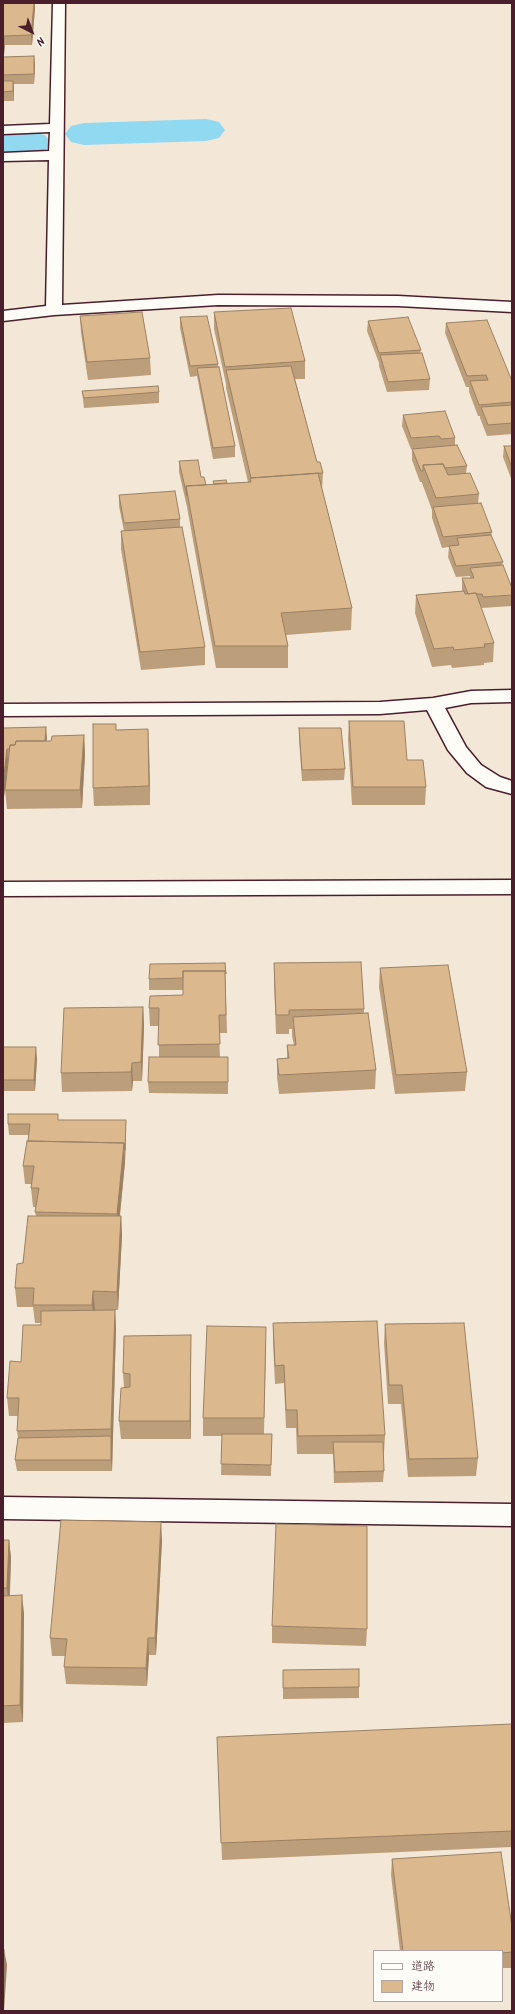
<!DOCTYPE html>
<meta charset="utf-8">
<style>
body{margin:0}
#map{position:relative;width:515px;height:2014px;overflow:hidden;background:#f3e8d8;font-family:Kalam,"Klee One",sans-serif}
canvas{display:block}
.frame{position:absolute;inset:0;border:4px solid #4a1f2b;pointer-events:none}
.legend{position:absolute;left:373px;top:1950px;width:130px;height:52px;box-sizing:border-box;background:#fdfcf7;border:1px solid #b5a4a5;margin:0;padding:5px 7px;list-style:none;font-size:12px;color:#4a1f2b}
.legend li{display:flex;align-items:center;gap:8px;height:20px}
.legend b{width:20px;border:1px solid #b5a4a5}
.north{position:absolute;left:12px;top:12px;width:40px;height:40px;-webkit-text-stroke:3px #fdfcf7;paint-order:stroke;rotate:138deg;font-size:11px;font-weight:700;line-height:16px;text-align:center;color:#4a1f2b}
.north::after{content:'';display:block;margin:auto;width:14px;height:18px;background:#4a1f2b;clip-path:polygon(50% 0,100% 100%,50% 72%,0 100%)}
</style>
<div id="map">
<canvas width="515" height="2014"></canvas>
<div class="frame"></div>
<ul class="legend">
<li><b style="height:5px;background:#fdfcf7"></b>道路</li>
<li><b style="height:11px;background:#dcb88e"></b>建物</li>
</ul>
<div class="north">N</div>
</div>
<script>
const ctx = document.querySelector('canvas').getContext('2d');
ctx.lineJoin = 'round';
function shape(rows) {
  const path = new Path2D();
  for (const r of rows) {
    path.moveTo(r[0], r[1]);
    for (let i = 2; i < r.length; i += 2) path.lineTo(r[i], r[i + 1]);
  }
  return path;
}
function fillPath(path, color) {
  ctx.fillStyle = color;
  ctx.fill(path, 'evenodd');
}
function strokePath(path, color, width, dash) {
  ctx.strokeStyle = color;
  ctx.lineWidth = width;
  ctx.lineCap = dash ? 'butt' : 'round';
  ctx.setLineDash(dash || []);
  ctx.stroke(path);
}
const canal = shape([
 [206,119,219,122,225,130,219,138,206,141,84,145,71,142,65,134,71,126,84,123,206,119],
 [32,132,45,135,51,143,45,151,32,154,3,155,3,133,32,132]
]);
const minor = shape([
 [53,3,65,3,62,305,218,295,398,296,512,302,512,312,398,306,218,305,54,315,3,321,3,311,46,306,49,160,3,161,3,153,49,151,50,132,3,134,3,126,50,124,53,3],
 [512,690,512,702,471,703,445,708,466,747,481,765,500,777,512,781,512,794,486,787,467,773,448,750,427,710,380,714,3,716,3,704,380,702,433,698,471,691,512,690],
 [512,880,512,894,3,896,3,882,512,880],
 [3,1497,512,1504,512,1526,3,1519,3,1497]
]);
const wall = shape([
 [3,3,35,8,32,45,4,45,4,57,34,56,35,66,34,84,14,84,14,101,3,101],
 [214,312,305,361,305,379,295,379,317,462,323,473,322,489,352,608,351,630,286,635,288,646,288,668,216,668,187,507,179,472,179,461,201,477,206,485,214,484,213,481,227,483,248,482,226,388,226,384,214,329],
 [80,316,150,358,151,375,88,380,81,333],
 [180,317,218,364,218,367,235,446,235,457,213,459,197,376,190,377,180,328],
 [368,321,421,350,420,353,430,379,429,390,387,392,379,366,379,363,367,331],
 [446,323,512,381,512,434,487,436,480,418,480,416,478,416,469,392,469,387,466,387,445,333],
 [82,391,159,392,159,403,84,408],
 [403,415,455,438,455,445,467,466,466,473,479,494,478,504,492,532,491,536,503,562,502,565,512,595,512,606,482,608,480,605,494,643,493,662,484,663,484,665,452,668,451,665,432,667,415,613,416,595,462,591,462,578,470,578,470,576,456,577,448,557,449,547,442,548,432,518,432,510,422,483,422,482,420,482,412,460,412,449,435,447,411,449,402,426],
 [504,446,512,446,512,481,503,457],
 [119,495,180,519,180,527,205,647,205,665,141,670,121,549,121,531,124,531,119,506],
 [349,721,407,760,426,787,425,805,352,805,348,740],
 [3,728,47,738,46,741,51,741,84,735,85,754,82,808,7,809,5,790,8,767,3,805],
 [299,728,345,769,344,780,302,781,299,739],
 [117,730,149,747,150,805,94,806,93,788],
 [225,963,227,1033,219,1033,220,1057,228,1057,228,1094,149,1093,148,1082,159,1057,159,1026,150,1026,149,1008,183,995,183,990,149,990,149,979],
 [274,963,364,1009,364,1013,376,1070,375,1089,279,1094,277,1077,277,1059,287,1058,287,1045,294,1045,292,1036,292,1029,289,1029,289,1034,276,1034,274,982],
 [380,968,467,1072,465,1091,395,1094,379,987],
 [143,1007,144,1026,142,1081,133,1081,132,1091,62,1092,61,1073],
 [3,1047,37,1058,35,1091,3,1091],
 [58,1120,126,1120,126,1132,125,1162,120,1216,121,1216,122,1235,118,1310,115,1310,116,1328,112,1471,17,1471,15,1460,18,1438,17,1431,18,1416,9,1416,7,1398,21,1362,41,1325,41,1323,35,1323,33,1307,17,1307,15,1288,36,1216,35,1212,36,1207,33,1207,31,1188,32,1184,25,1184,23,1166,29,1135,9,1135,8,1124],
 [273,1323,385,1435,384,1453,383,1453,384,1471,383,1482,334,1483,333,1454,297,1454,296,1428,286,1428,284,1383,275,1384,273,1341],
 [385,1324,478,1458,476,1476,408,1477,401,1404,388,1404,384,1343],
 [191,1335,191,1439,121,1439,119,1421,124,1388,123,1373],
 [266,1345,264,1434,272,1434,271,1476,221,1475,222,1436,203,1436,203,1418],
 [3,1540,9,1540,11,1558,10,1596,24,1613,23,1722,3,1723],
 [162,1540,156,1655,149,1655,147,1686,66,1684,64,1667,65,1656,52,1656,50,1638],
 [272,1626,367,1629,366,1646,272,1643],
 [283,1670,359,1687,359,1698,283,1699],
 [512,1724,512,1847,222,1860,218,1754],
 [392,1859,512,1927,512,1968,502,1968,502,1951,400,1951,391,1875]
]);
const shadedWall = shape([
 [34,3,35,3,35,8,32,45,31,35],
 [4,37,5,47,3,63,3,49],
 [34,56,35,66,34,84],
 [13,81,14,91,14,101,13,91],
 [46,727,47,738,45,760,44,748],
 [148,729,149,747,150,805,149,786],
 [84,735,85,754,82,808,80,790],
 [7,749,8,760,3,805,3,784],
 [143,1007,144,1026,142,1081,141,1062],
 [36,1047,37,1058,35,1091,34,1080],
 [132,1063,133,1081,132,1091,131,1072],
 [126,1120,126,1132,125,1162,125,1150],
 [124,1143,125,1162,118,1232,117,1214],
 [121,1216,122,1235,118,1310,117,1292],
 [93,1291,95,1310,94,1323,92,1305],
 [115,1310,116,1328,112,1471,111,1460,111,1429],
 [191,1335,191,1439,190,1421],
 [161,1522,162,1540,156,1655,155,1638],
 [9,1540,11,1558,9,1606,7,1588],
 [22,1595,24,1613,23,1722,20,1705],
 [148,1638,149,1655,147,1686,146,1668],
 [4,1949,7,1965,4,2011,3,2011,3,1963]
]);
const building = shape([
 [3,3,34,3,31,35,3,36,3,3],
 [3,37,4,37,3,49,3,37],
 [34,56,34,74,3,75,3,57,34,56],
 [3,81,13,81,13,91,3,92,3,81],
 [291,308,305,361,225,367,214,312,291,308],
 [142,312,150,358,87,362,80,316,142,312],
 [207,316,218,364,190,366,180,317,207,316],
 [408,317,421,350,379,353,368,321,408,317],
 [487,320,512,381,512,402,479,405,470,381,488,380,486,375,467,376,446,323,487,320],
 [422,353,430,379,388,382,380,355,422,353],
 [291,366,317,462,320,462,323,473,251,478,226,370,291,366],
 [219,367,235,446,213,448,197,368,219,367],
 [158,386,159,392,84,398,82,391,158,386],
 [512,405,512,423,488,425,481,407,512,405],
 [445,411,455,438,441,439,439,436,411,438,403,415,445,411],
 [457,445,467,466,445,468,443,464,423,465,423,471,421,471,412,449,457,445],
 [504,446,512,446,512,468,504,446],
 [198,460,201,477,204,477,206,485,186,486,187,496,179,461,198,460],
 [443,464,448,475,470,473,479,494,436,498,423,465,443,464],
 [318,473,352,608,281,613,288,646,215,646,186,486,251,482,250,478,318,473],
 [226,480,227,483,214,484,213,481,226,480],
 [175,491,180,519,124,523,119,495,175,491],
 [481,503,492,532,443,537,433,507,481,503],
 [182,527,205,647,140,652,121,531,182,527],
 [491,535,503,562,456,566,449,546,459,545,457,538,491,535],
 [503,565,512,588,512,595,483,597,482,594,477,594,476,593,468,594,462,578,474,578,470,568,503,565],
 [464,591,465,594,476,593,494,643,484,644,485,647,454,650,453,647,434,649,416,595,464,591],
 [349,721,404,721,407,760,423,760,426,787,353,787,349,721],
 [93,724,116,724,116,730,148,729,149,786,93,788,93,724],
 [46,727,45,741,16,741,15,745,10,745,9,749,7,749,3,784,3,728,46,727],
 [299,728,341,728,345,769,302,770,299,728],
 [84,735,80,790,5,790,10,745,15,745,16,741,51,741,52,736,84,735],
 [361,962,364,1009,289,1010,289,1015,276,1015,274,963,361,962],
 [225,963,226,974,225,971,183,971,183,978,149,979,150,964,225,963],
 [448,965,467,1072,396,1075,380,968,448,965],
 [183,971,225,971,226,1015,219,1015,220,1044,158,1045,159,1008,149,1008,150,996,183,995,183,971],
 [143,1007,141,1062,132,1063,131,1072,61,1073,64,1008,143,1007],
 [368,1013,376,1070,279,1075,277,1059,289,1058,287,1045,296,1045,293,1017,368,1013],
 [3,1047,36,1047,34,1080,3,1080,3,1047],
 [149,1057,228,1057,228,1082,148,1082,149,1057],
 [8,1114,58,1114,58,1120,126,1120,125,1150,124,1143,28,1141,30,1124,8,1124,8,1114],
 [27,1141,124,1143,117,1214,35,1212,39,1188,31,1188,34,1166,23,1166,27,1141],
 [28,1216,121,1216,117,1292,93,1291,92,1305,33,1305,34,1288,15,1288,17,1264,23,1263,28,1216],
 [115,1310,111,1429,17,1431,19,1398,7,1398,10,1361,21,1362,23,1325,41,1325,41,1311,115,1310],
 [377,1321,385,1435,298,1436,297,1410,286,1410,284,1365,275,1366,273,1323,377,1321],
 [464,1323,478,1458,409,1459,402,1385,389,1385,385,1324,464,1323],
 [207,1326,266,1327,264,1418,203,1418,207,1326],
 [191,1335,190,1421,119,1421,121,1388,130,1387,130,1374,123,1373,124,1336,191,1335],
 [222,1434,272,1434,271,1465,221,1464,222,1434],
 [111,1436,111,1460,15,1460,18,1438,111,1436],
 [333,1442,383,1442,384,1471,335,1472,333,1442],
 [61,1520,161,1522,155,1638,148,1638,146,1668,64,1667,67,1639,50,1638,61,1520],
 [276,1524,367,1526,367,1629,272,1626,276,1524],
 [3,1540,9,1540,7,1588,3,1588,3,1540],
 [22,1595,20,1705,3,1706,3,1596,22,1595],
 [359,1669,359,1687,283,1688,283,1670,359,1669],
 [512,1724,512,1831,221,1843,217,1737,512,1724],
 [501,1852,512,1927,512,1952,502,1953,502,1951,403,1951,392,1859,501,1852],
 [3,1949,4,1949,3,1963,3,1949]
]);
fillPath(canal, '#90d9f1');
strokePath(minor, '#4a1f2b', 3);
fillPath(minor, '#fdfcf7');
fillPath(wall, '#bd9e7a');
fillPath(shadedWall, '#9a8163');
fillPath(building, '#dcb88e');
strokePath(building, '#9a8163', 1);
</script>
